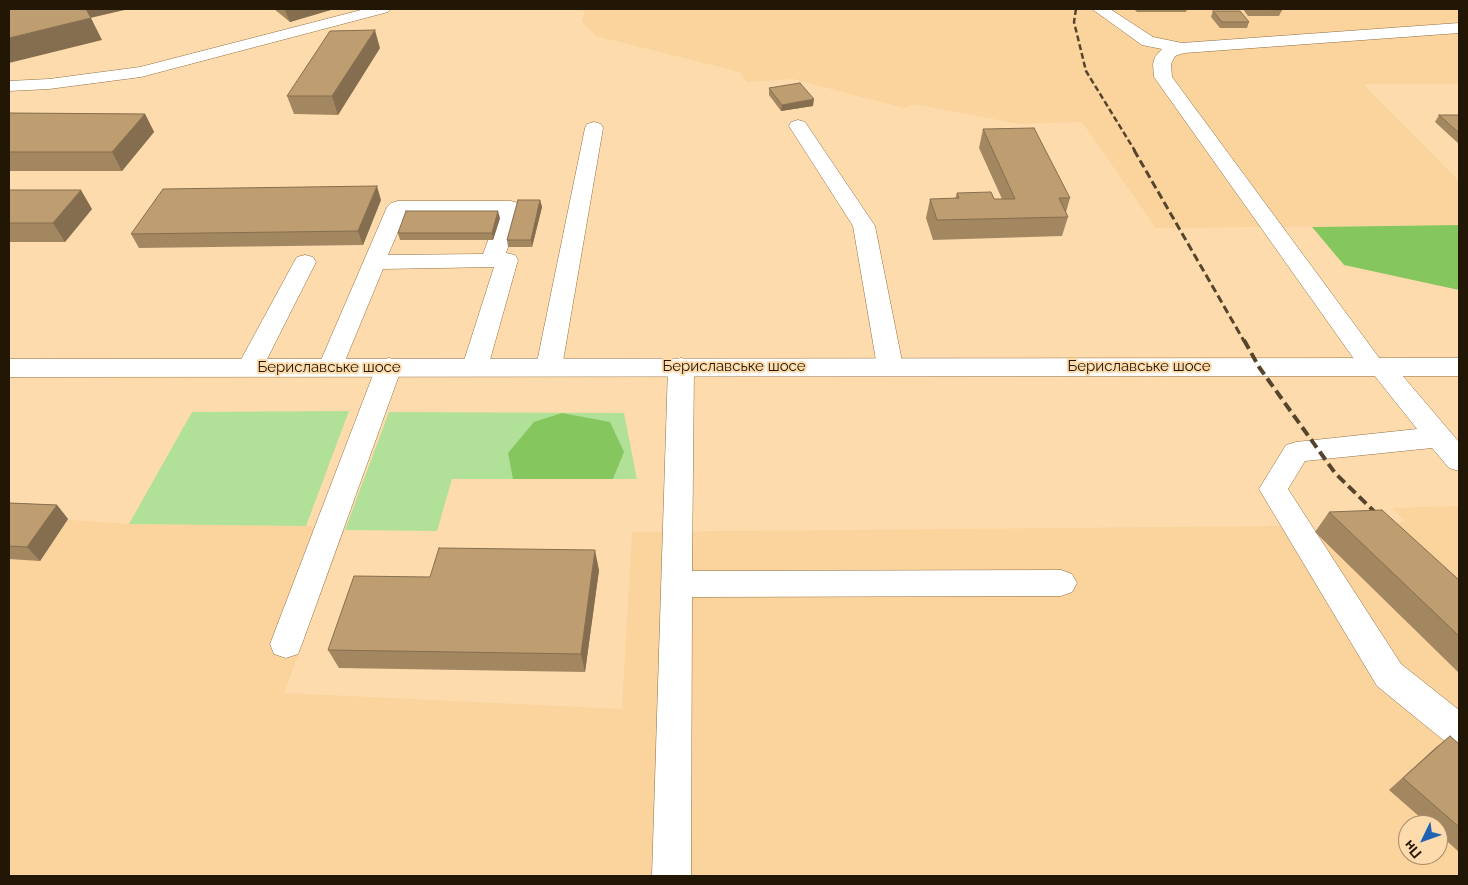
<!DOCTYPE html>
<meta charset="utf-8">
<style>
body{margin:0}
#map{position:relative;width:1468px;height:885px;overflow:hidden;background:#fedbac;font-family:Raleway,sans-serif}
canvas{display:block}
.frame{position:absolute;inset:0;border:10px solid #221604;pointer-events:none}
.north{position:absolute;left:1398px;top:815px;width:50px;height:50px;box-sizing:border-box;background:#fedbac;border:1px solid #a68c69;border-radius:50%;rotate:228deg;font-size:14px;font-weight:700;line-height:20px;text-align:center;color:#221604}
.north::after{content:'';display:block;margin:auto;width:18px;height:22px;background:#1e63b4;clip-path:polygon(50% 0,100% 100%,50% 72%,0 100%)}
</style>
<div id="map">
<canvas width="1468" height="885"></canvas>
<div class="frame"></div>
<div class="north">Пн</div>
</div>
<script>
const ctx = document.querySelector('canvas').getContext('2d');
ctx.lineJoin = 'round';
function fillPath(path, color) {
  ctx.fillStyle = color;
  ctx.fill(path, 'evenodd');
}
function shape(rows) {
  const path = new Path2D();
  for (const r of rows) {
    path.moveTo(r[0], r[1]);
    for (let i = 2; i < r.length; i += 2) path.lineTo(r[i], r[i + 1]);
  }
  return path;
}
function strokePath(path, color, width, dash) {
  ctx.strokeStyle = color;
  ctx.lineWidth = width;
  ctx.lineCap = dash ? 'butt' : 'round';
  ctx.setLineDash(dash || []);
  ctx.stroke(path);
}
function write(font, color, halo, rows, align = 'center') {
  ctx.font = font + ' Raleway,sans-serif';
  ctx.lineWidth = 4;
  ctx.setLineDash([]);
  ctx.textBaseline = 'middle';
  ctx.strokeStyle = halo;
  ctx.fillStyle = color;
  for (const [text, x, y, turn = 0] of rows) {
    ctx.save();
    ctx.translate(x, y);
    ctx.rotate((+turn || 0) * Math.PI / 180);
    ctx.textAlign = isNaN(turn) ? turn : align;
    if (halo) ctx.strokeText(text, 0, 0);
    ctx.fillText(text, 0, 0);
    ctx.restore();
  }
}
const built = shape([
 [585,9,1459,9,1459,84,1363,84,1459,181,1459,225,1156,228,1082,122,1019,124,914,104,904,108,793,79,747,82,740,72,596,36,582,21],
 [1459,506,1459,876,9,876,9,516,129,524,306,526,345,530,284,693,622,709,632,532,1279,526,1315,532,1366,530,1406,521,1392,508],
 [1408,825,1438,825,1438,855,1408,855]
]);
const green = shape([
 [349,411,306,526,129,524,192,412],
 [389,412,624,413,637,479,452,479,437,531,345,530]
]);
const forest = shape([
 [1459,225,1459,290,1344,265,1312,227],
 [562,413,610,422,624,452,613,479,513,479,508,453,534,422]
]);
const minor = shape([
 [365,9,390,9,388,12,141,77,49,89,9,91,9,81,49,79,140,67,365,9],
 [1092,9,1110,9,1153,37,1182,43,1459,23,1459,33,1184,53,1175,56,1171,64,1172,77,1380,359,1390,361,1459,442,1459,471,1449,468,1432,448,1305,461,1288,489,1401,664,1459,710,1459,748,1447,743,1377,686,1259,489,1286,445,1296,442,1417,429,1374,375,1364,373,1154,77,1153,64,1155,57,1162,49,1142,45,1092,9],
 [798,120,805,122,875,226,903,366,899,372,890,375,881,372,877,366,853,226,789,126,791,122,798,120],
 [594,122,601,124,603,128,562,367,558,373,549,376,540,373,536,367,585,128,587,124,594,122],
 [398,201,511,201,518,203,522,207,506,253,515,255,518,260,488,367,484,373,475,376,466,373,462,367,494,267,383,269,340,373,331,376,322,373,318,367,387,207,391,203,398,201],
 [406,213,498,213,483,254,388,255,406,213],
 [305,255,313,257,316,262,263,367,259,373,250,376,241,373,237,367,294,262,297,257,305,255],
 [389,358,398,361,402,367,302,644,298,654,286,658,274,654,270,644,376,367,380,361,389,358],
 [681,358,690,361,694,367,692,571,1061,570,1072,574,1077,583,1072,592,1061,596,692,597,691,875,652,876,668,367,672,361,681,358]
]);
const major = shape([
 [1459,358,1459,376,9,377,9,359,1459,358]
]);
const railFar2 = shape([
 [1076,9,1074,22,1086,71,1135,151]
]);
const railFar1 = shape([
 [1134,150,1244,341]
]);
const rail = shape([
 [1244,340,1259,367,1335,473,1383,520]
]);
const wall = shape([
 [274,9,334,9,290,22],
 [1134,9,1187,9,1186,12,1137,12],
 [1243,9,1281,9,1282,10,1279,16,1248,16],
 [1213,11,1249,22,1247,28,1220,28,1211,17],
 [380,48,338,115,294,114,287,96],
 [769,88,813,106,781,111,769,95],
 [9,113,145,114,154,132,122,171,9,171],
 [1439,115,1459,115,1459,144,1435,122],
 [983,129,1070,198,1066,212,1068,217,1062,236,933,240,926,218,930,199,955,199,957,193,994,199,1002,199,979,148],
 [9,190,92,209,65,242,9,242],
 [381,200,363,245,139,248,131,234],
 [540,200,542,207,532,247,508,247,507,240],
 [500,218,493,240,400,240,398,233],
 [9,503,57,505,68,519,40,561,9,559],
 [1329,512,1459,580,1459,673,1315,532],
 [599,570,585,672,339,668,328,650,430,577],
 [1450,736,1459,744,1459,852,1438,833,1438,825,1429,825,1389,790,1435,748]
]);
const shadedWall = shape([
 [85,9,129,9,90,18],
 [290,9,334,9,290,22,285,10],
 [91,18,102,40,9,63,9,38],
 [375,30,380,48,338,115,332,96],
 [814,99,813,106,781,111,782,105],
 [145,114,154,132,122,171,112,152],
 [377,186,381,200,363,245,358,231],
 [81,190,92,209,65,242,53,223],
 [540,200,542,207,532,247,531,240],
 [498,211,500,218,493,240,492,233],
 [57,505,68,519,40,561,27,547],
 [595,550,599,570,585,672,581,654]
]);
const building = shape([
 [9,9,86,9,91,18,9,38,9,9],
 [1250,9,1281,9,1282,10,1251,9,1250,9],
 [1213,11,1240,11,1249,22,1222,22,1213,11],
 [375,30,332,96,287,96,330,31,375,30],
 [800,83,814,99,782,105,769,88,800,83],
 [9,113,145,114,112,152,9,152,9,113],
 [1439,115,1459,115,1459,133,1439,115],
 [1034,128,1070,198,1059,198,1068,217,937,220,930,199,959,198,957,193,991,192,994,199,1015,199,983,129,1034,128],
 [377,186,358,231,131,234,163,189,377,186],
 [9,190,81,190,53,223,9,223,9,190],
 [518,200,540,200,531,240,507,240,518,200],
 [406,211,498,211,492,233,398,233,406,211],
 [9,503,57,505,27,547,9,546,9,503],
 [1382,510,1459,580,1459,636,1329,512,1382,510],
 [439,548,595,550,581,654,328,650,354,576,430,577,439,548],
 [1450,736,1459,744,1459,827,1403,778,1450,736]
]);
const streetNames = [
 ["Бериславське шосе",734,366],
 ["Бериславське шосе",1139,366],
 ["Бериславське шосе",329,367]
];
fillPath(built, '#fad39d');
fillPath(green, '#b1e098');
fillPath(forest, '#85c75e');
strokePath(minor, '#8f7044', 1);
strokePath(major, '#8f7044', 1);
fillPath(minor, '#fff');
fillPath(major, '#fff');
strokePath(railFar2, '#56452c', 2.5, [6, 3]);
strokePath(railFar1, '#56452c', 3, [8, 4]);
strokePath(rail, '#56452c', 4, [10, 5]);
fillPath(wall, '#a38761');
fillPath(shadedWall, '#856e4f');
fillPath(building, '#be9d71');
strokePath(building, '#856e4f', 1);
write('15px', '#221604', '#fedbac', streetNames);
</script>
